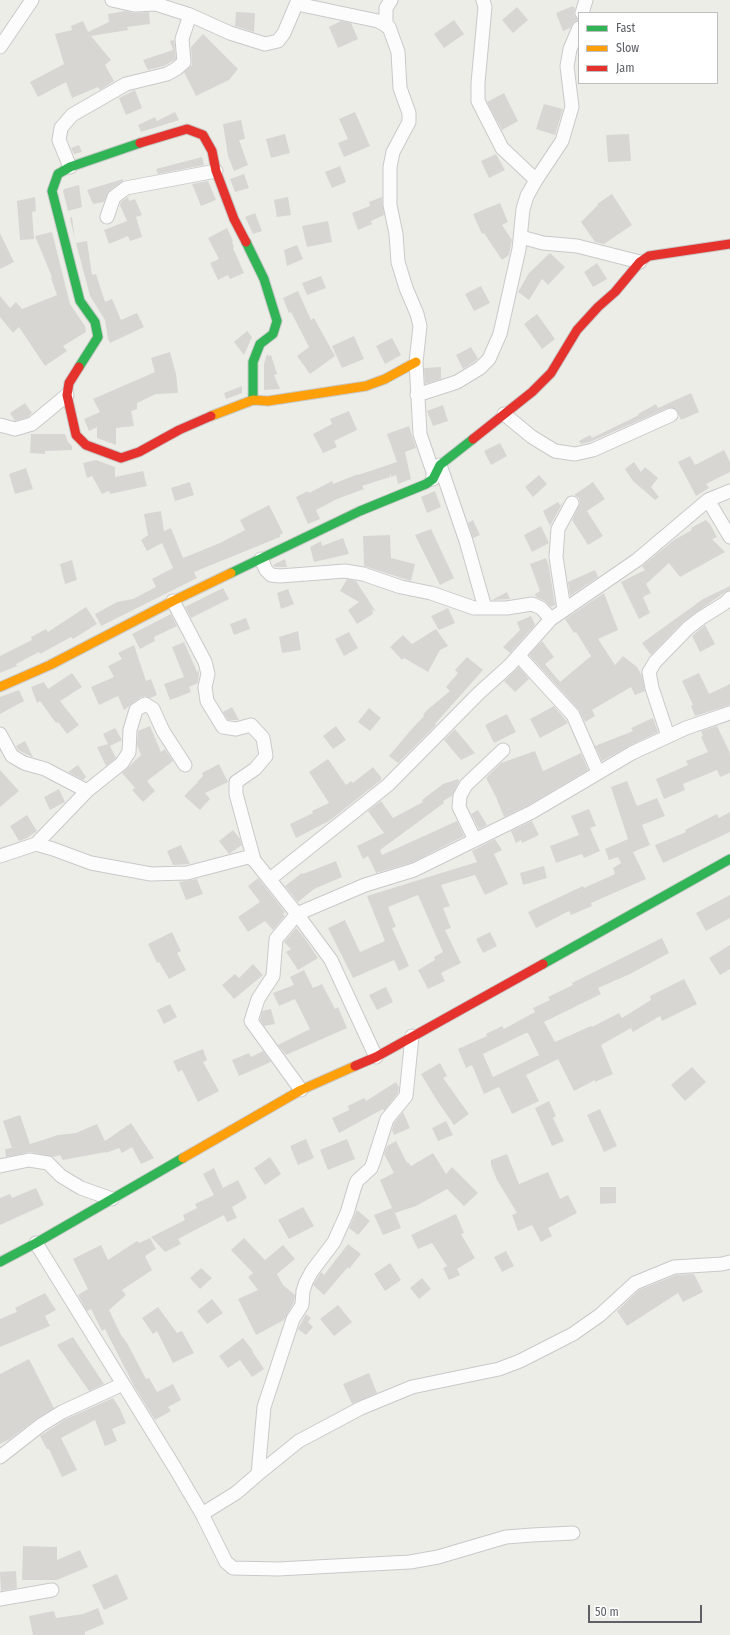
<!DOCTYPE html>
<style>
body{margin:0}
#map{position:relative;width:730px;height:1635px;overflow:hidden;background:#edede8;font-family:"Fira Sans Condensed",sans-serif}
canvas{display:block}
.legend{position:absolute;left:578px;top:12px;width:140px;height:72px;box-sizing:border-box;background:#fff;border:1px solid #bfbfc1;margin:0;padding:5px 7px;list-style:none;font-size:12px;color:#5e6065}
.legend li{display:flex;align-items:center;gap:8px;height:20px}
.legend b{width:20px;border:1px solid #bfbfc1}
.scale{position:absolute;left:588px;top:1605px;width:114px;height:18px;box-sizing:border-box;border:2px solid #5e6065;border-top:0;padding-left:5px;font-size:12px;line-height:14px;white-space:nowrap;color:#5e6065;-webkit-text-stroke:3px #fff;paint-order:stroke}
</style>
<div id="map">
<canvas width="730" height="1635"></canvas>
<ul class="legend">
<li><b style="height:5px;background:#30b455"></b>Fast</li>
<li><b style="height:5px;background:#ff9f0a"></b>Slow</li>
<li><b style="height:5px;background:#e5322d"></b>Jam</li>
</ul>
<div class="scale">50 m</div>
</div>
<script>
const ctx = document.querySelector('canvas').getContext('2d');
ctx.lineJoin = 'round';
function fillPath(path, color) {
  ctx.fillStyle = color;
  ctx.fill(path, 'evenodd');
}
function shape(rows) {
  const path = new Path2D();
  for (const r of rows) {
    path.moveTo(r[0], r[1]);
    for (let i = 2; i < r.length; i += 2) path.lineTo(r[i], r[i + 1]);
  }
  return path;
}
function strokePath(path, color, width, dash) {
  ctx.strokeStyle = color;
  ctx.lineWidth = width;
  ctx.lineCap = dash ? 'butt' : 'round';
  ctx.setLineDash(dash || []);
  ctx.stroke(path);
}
const building = shape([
 [573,6,575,9,574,15,579,20,574,22,570,28,563,31,556,13],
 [517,7,528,20,513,33,502,20],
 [125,11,134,13,149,12,150,24,127,27,128,30,91,36,111,60,105,65,114,81,100,90,98,87,72,98,66,82,38,97,30,82,64,64,55,34,72,30,71,26,83,21,88,32,109,22,108,14],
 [236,12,255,13,254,32,235,26],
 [454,20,464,34,444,48,434,34],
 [341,21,351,23,358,39,338,48,329,27],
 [203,34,238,69,229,80,196,96,184,72,192,65,191,47],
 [174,40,176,59,164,66,148,70,143,60,173,50,170,41],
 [135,90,142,108,126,115,119,98],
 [504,93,518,121,502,130,487,102],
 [544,104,563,109,555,135,536,129],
 [175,112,179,120,141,132,138,125,155,117,157,121],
 [355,112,370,146,344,157,338,143,348,139,339,119],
 [241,120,245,139,239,140,248,165,234,171,228,156,223,124],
 [285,134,290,153,271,158,266,139],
 [629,134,631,161,608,162,606,135],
 [79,145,82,152,74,154,71,148],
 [496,154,505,170,489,178,481,161],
 [202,157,204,165,158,174,156,169],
 [340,166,346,182,332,188,325,172],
 [244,174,249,188,235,192,230,179],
 [123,179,123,181,109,191,104,202,93,204,87,190],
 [208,181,216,200,201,206,192,184],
 [79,185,82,207,68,211,63,191,64,189],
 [612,194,632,225,604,244,595,242,581,222,598,205,597,204],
 [35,197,36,211,32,212,34,239,20,240,17,201],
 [128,197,129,201,135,199,142,215,136,217,142,237,130,241,128,236,109,244,104,230,127,221,120,205,121,202],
 [288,197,291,215,277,217,274,200],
 [382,197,384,215,371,221,372,224,358,230,352,213,370,206,369,202],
 [500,203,508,222,502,225,512,240,509,255,502,260,484,233,482,234,473,214],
 [255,213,262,231,253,234,245,217],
 [72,217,75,240,70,218],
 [328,221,332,242,307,247,302,226],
 [227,228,233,241,232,242,234,247,233,248,244,273,230,279,228,275,218,280,210,263,219,259,208,238],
 [52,232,70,304,85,326,86,332,63,346,67,351,45,366,19,327,13,333,0,317,0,296,10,308,16,302,22,309,57,295,51,278,52,277,35,236],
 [0,233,14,262,0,269],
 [87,241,92,275,96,274,105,302,112,299,121,320,137,313,144,327,110,343,108,339,105,320,90,296,76,243],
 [297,245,303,259,287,266,284,250],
 [550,253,565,267,548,285,542,279,529,300,518,292,529,273],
 [597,263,607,279,593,287,584,272],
 [321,276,326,288,307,295,302,283],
 [481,286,490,303,474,311,465,294],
 [298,291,311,320,314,318,335,356,310,374,297,356,309,347,291,312,289,313,283,298],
 [537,314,555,339,542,349,524,324],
 [247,331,252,337,244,355,234,342],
 [354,336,364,359,342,368,332,346],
 [392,338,401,355,385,364,376,346],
 [471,347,478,359,463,369,456,355],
 [170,352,176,374,178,393,156,394,137,403,137,409,131,411,134,426,116,428,116,445,97,438,97,427,89,431,84,419,100,412,93,399,155,372,151,358],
 [267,354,269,356,271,355,277,374,274,375,280,389,264,390,264,364],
 [441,367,441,379,425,384,424,368],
 [242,386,242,393,226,399,224,393],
 [691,393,699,412,681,420,676,409,668,408,590,442,581,444,579,441,590,435,592,438,639,415,638,414,656,404,658,408],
 [25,403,32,413,28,417,15,421,10,413],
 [443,405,448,421,433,426,427,411],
 [349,411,357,430,334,441,337,447,323,453,313,434,332,424,330,419],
 [409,426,416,448,405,452,411,479,398,484,396,475,391,477,390,473,390,477,362,486,364,489,337,499,316,510,320,519,308,524,296,497,308,491,309,493,332,481,333,484,358,474,358,475,397,462,387,434],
 [31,434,65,434,68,442,72,446,72,450,45,451,45,454,30,453],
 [500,443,507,456,491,465,484,451],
 [724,450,730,462,730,472,706,484,709,488,696,496,678,462,690,456,695,465],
 [96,460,115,467,115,477,143,471,147,486,110,494,109,491,102,494,92,476,87,478,83,463],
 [634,462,641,472,645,467,658,478,651,487,659,497,655,500,633,481,625,469],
 [26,468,33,489,15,494,9,474],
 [539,475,547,484,533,497,525,487],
 [190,482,194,495,175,501,171,488],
 [593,482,605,499,587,511,603,536,588,545,572,520,580,503,579,498,574,495],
 [435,491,441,507,427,513,421,497],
 [558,502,560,505,563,502,550,526,543,511],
 [269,505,283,533,280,535,280,537,194,572,197,578,101,626,95,614,117,602,133,599,156,587,152,579,173,568,162,543,147,551,141,540,148,535,144,514,161,511,164,531,171,528,183,558,220,543,245,530,240,520],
 [473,520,480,535,473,538,468,523],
 [706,520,710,524,717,537,712,539,725,552,680,577,669,563,646,584,651,593,643,597,650,613,639,619,621,582,645,570,642,566,674,540,692,530,691,528],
 [541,526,549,543,532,552,524,535],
 [431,529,454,578,440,585,415,535],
 [390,535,391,558,415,564,411,581,364,566,363,536],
 [343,538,349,554,314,562,310,547,321,541,322,546],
 [546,558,549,567,555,605,551,607,545,601,536,597,535,594,540,591,530,564],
 [285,559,287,567,275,567,273,565],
 [72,560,77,580,65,584,60,564],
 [595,570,598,577,570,596,568,582],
 [347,579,356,581,376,612,372,609,373,614,357,624,348,610,359,602,340,591],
 [730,586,730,590,725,592,683,622,651,655,642,643,703,599],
 [223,588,229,599,191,618,185,607],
 [288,589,294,604,281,609,277,593],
 [507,592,510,599,492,600],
 [604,593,618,630,598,639,615,665,623,656,637,667,642,676,645,691,635,695,631,687,592,710,595,716,585,722,579,710,529,655,542,641,554,657,545,664,560,682,591,656,576,632,574,633,565,619],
 [86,607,97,624,73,639,71,637,40,654,39,652,16,664,17,666,0,673,0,656,32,640,31,637,46,629,48,632],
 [448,608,455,623,439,630,431,616],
 [171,614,177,626,154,637,155,641,140,649,132,634],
 [531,616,535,625,510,653,503,647,520,630,517,622],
 [246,618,250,629,234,635,230,624],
 [705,625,715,644,700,652,692,636],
 [436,629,448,646,440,650,428,672,404,658,402,660,390,647,403,635,412,644],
 [298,631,301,650,282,653,279,637],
 [349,632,358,648,344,656,335,639],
 [184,642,197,672,199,671,198,683,189,687,191,692,170,700,164,684,184,677,172,647],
 [134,645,146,681,151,679,157,695,150,698,145,696,141,697,124,710,118,696,99,705,91,687,114,677,108,666,122,659,118,653],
 [467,657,483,670,435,724,436,725,398,763,389,756,410,731,424,716,423,715,427,710,450,691,446,687,458,673,455,670],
 [519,667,529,679,515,692,504,681],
 [72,673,82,687,60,701,79,725,67,734,58,722,56,723,40,701,37,703,31,687,44,682,48,689],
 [699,673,709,694,730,684,730,705,695,716,691,706,693,705,682,681],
 [19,690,24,701,0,714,0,697],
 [554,706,568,723,540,738,530,719],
 [232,707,239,720,228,720,223,712],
 [369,708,381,718,370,731,358,722],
 [507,714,516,732,494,743,485,725],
 [653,718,658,732,629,746,602,761,595,746,633,731,631,728],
 [150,726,161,752,165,749,173,761,147,781,155,791,143,802,132,790,135,788,122,773,141,755,137,745,138,731],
 [336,726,346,740,333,749,323,736],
 [717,726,730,753,730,773,720,777,717,770,683,784,685,790,664,799,656,779,688,765,686,761,708,752,701,737,703,736,701,731],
 [115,728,122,740,110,746,116,758,106,766,97,747,108,744,103,734],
 [455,729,475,753,461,760,444,740],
 [25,741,33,757,32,757,18,750,16,746],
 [535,751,543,771,581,753,588,770,529,805,504,817,496,797,486,778,501,763],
 [328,759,346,785,351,781,353,783,373,767,381,777,381,780,329,821,296,838,290,824,313,813,312,811,329,803,309,772],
 [219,764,228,782,205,793,210,799,200,810,184,796,197,783,198,784,197,782,203,776,202,773],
 [78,765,86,777,83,780,68,772],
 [0,770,19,791,0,807],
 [458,779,459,781,452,796,443,801,444,803,380,850,382,855,457,821,464,836,411,863,376,873,368,856,363,859,357,846,384,833,368,811,381,801,393,818,423,802,422,800,443,784],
 [627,781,637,806,657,798,665,816,642,825,650,845,633,852,646,879,591,903,592,906,571,915,569,911,536,928,528,912,583,886,584,888,615,874,613,868,621,863,618,857,609,860,605,849,628,839,611,787],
 [59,789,65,802,50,810,44,797],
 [589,809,596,826,590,828,600,851,584,858,582,854,556,863,550,846,579,835,571,816],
 [478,810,487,825,479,829,471,814],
 [730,812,730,832,663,863,655,845,686,832,685,830,717,814,719,818],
 [27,815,37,831,27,838,19,841,10,826],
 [532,821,539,835,522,843,521,840,516,843,511,831],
 [233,830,240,839,242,845,229,854,219,841],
 [495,839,502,850,494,854,508,884,485,895,475,875,441,885,450,906,443,908,451,928,445,930,461,963,441,973,445,981,428,989,418,970,435,960,434,957,443,952,418,895,388,907,396,927,392,928,409,966,399,971,394,960,353,978,328,928,345,920,360,952,385,941,367,896,477,862,472,851],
 [181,845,190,864,173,865,167,851],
 [336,861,342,877,314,889,298,902,285,886,302,873,303,874],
 [544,866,547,878,523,885,520,873],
 [258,878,285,912,283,914,285,916,273,930,265,921,248,932,238,917,260,902,248,886],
 [197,879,203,894,186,900,179,882],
 [730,895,730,918,706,931,696,913],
 [296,928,303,936,318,958,298,970,286,952,291,949,284,942],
 [172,932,181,951,177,953,186,970,169,979,159,962,157,963,148,944],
 [490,932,497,946,483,953,476,939],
 [662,938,669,953,630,974,598,988,601,994,544,1022,555,1042,591,1026,592,1027,619,1013,622,1018,651,1000,650,996,684,979,697,1004,662,1021,660,1016,633,1032,631,1028,601,1045,613,1074,595,1082,595,1080,574,1091,558,1059,526,1075,539,1101,512,1114,499,1087,484,1094,472,1065,466,1068,458,1049,487,1036,486,1034,502,1026,504,1029,535,1012,533,1008,550,1000,548,997,573,985,572,983],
 [526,1033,528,1033,539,1055,493,1077,483,1054],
 [730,945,730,969,720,975,709,958],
 [253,964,263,975,234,999,222,985,235,974,239,978],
 [304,970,313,988,322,984,335,1009,338,1007,347,1028,286,1055,278,1045,310,1029,295,999,279,1006,273,993,294,985,290,977],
 [386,987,393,1002,377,1010,369,995],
 [170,1004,177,1017,164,1024,157,1010],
 [271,1009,275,1024,264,1026,260,1020,262,1011],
 [203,1049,207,1060,203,1062,219,1091,198,1102,182,1070,178,1072,173,1061],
 [263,1051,271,1062,239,1076,232,1060,249,1053,251,1057],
 [440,1063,447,1076,443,1078,469,1114,454,1125,436,1099,421,1074],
 [692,1067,706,1082,685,1101,671,1085],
 [396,1082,399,1087,398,1093,384,1111,383,1109,339,1133,332,1118,349,1110,348,1106,364,1098,366,1101],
 [549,1101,556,1116,553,1118,564,1141,552,1146,535,1108],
 [600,1109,617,1146,604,1152,587,1115],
 [403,1112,410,1128,394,1135,392,1130,394,1123],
 [20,1115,30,1144,58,1135,76,1133,97,1124,105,1141,131,1123,154,1158,141,1164,132,1147,122,1153,119,1148,106,1153,106,1152,63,1160,60,1155,53,1157,30,1152,6,1157,5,1149,12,1148,3,1121],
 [446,1121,453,1135,438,1141,432,1128],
 [306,1139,314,1158,298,1165,290,1146],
 [347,1139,355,1159,328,1170,320,1150],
 [396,1141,407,1163,408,1162,411,1166,433,1153,446,1174,452,1167,478,1193,464,1206,447,1189,416,1206,395,1213,401,1228,383,1235,374,1215,392,1208,380,1180,394,1173,384,1154,387,1146],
 [507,1154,519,1184,548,1172,560,1199,568,1195,577,1213,548,1228,552,1236,541,1242,532,1225,518,1231,512,1215,517,1213,497,1180,491,1165,491,1160],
 [270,1157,281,1174,265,1185,254,1168],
 [214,1168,223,1188,238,1180,247,1198,232,1207,237,1218,227,1222,224,1215,178,1239,181,1244,165,1252,151,1237,185,1220,183,1215,197,1208,195,1204,214,1195,203,1174],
 [600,1187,616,1187,616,1203,600,1204],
 [36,1188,44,1205,0,1225,0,1198,10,1194,12,1198],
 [303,1207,314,1226,289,1239,278,1220],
 [357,1210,370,1221,358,1235,349,1228],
 [456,1214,464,1233,461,1234,475,1258,457,1269,460,1275,449,1280,443,1268,447,1266,432,1243,418,1249,411,1235],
 [150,1238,156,1249,145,1256,152,1270,122,1290,126,1295,109,1310,121,1335,127,1343,146,1379,149,1378,157,1392,173,1384,181,1400,168,1407,171,1411,155,1420,134,1386,105,1329,102,1331,91,1309,87,1311,78,1295,88,1289,73,1259,101,1245,108,1260,137,1241,139,1243],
 [244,1238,265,1260,283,1245,295,1259,277,1274,283,1285,295,1295,294,1302,284,1320,256,1335,238,1299,258,1290,248,1277,253,1273,231,1250],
 [348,1244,361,1254,349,1269,348,1267,324,1295,313,1285,321,1272,324,1275],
 [506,1251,514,1266,502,1272,494,1257],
 [390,1263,401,1280,385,1291,374,1274],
 [201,1268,212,1278,200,1289,190,1278],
 [694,1274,703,1292,683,1302,678,1293,627,1326,617,1311,639,1290,676,1275],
 [422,1278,431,1289,419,1299,410,1288],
 [45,1293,56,1310,45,1316,50,1326,0,1347,0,1319,17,1312,15,1308],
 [212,1299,223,1313,207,1324,197,1311],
 [338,1305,352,1322,334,1336,320,1319],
 [158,1307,177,1333,182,1331,194,1353,173,1363,157,1331,153,1334,142,1318],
 [306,1314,311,1318,308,1322,313,1327,306,1335,298,1329],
 [73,1337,104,1384,89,1391,57,1345],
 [243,1338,253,1351,252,1351,264,1369,252,1377,240,1360,228,1368,219,1356],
 [29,1359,54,1408,36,1419,10,1439,0,1444,0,1374],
 [369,1373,377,1393,352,1404,343,1384],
 [113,1398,120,1409,126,1423,112,1429,117,1441,105,1446,95,1420,61,1438,77,1470,62,1477,49,1449,47,1449,40,1436,66,1419],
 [23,1546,57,1547,57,1560,80,1550,88,1567,57,1580,22,1580],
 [16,1571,17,1588,1,1591,0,1572],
 [117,1574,128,1599,104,1610,92,1585],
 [98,1608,104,1624,85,1632,85,1635,33,1635,29,1616,54,1611,56,1618,83,1614]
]);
const street = shape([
 [112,0,134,5,156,4,190,15,230,33,265,44,278,41,284,33,298,0],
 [483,0,485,7,478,83,478,101,502,148,536,180],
 [297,4,378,21,389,27,398,52,400,88,409,113,409,122,393,152,390,167,390,205,396,234,398,262,406,288,417,314,420,326,416,362,420,434,433,472,433,479],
 [582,13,586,0],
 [386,26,386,8,391,0],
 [0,47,32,0],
 [70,167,59,140,61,128,72,115,126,84,167,74,176,69,184,62,182,39,190,15],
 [107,217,114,197,126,188,216,171],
 [521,237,543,243,577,246,640,262],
 [417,395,457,382,480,368,489,359,500,334,519,249,523,209,527,196,536,180,562,141,572,107,567,66,570,49,579,28],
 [504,414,532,437,555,451,575,454,593,450,671,415],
 [0,425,15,429,32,424,67,395],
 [440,465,466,541,485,608],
 [708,500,730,537],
 [261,559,266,570,271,575,280,576,345,571,363,574,401,587,431,593,474,608,507,608,532,604,541,608,551,619],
 [173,601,205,662,208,674,205,687,207,701,223,727,236,729,251,725,263,738,266,756,255,769,236,782,236,794,254,860],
 [564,609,556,557,558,529,572,503],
 [519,656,573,715,598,772],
 [0,734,12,756,24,763,45,769,87,791],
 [668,736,652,688,649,672,655,662,688,628,701,618,725,603,730,598],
 [475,840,459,807,460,796,466,785,503,750],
 [36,844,87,791,122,763,129,752,130,730,136,710,145,704,153,709,163,731,185,765],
 [0,856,36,844,53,849,91,863,151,874,187,873,248,857,254,860,297,914,331,960,376,1057],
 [270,879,388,785,479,693,510,665,551,619,637,560,708,500,730,491],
 [301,1090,251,1021,258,999,273,976,276,939,297,914,365,885,414,870,532,812,632,753,686,728,730,713],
 [0,1166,29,1160,48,1163,61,1176,81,1188,112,1199],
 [36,1243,175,1468,202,1514,226,1562,233,1568,278,1569,410,1562,438,1557,506,1537,532,1535,573,1533],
 [0,1457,41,1425,62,1412,123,1384],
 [258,1474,264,1407,293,1319,302,1305,303,1291,306,1282,312,1271,334,1242,347,1213,355,1186,357,1181,371,1168,373,1163,387,1119,406,1096,412,1036],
 [202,1514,236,1493,258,1474,299,1441,361,1408,412,1387,499,1369,520,1361,573,1334,600,1315,635,1283,674,1267,722,1264,730,1262],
 [0,1599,52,1590]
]);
const fast = shape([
 [246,242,264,279,277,321,273,334,260,344,253,362,253,400],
 [79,367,98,337,95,322,80,301,52,191,58,174,70,167,140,143],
 [231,573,360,511,426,484,433,479,440,465,473,439],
 [543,964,730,859],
 [0,1262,36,1243,183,1158]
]);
const slow = shape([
 [211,416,253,400,268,401,366,386,385,379,416,362],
 [0,687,50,665,173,601,231,573],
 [183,1158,301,1090,355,1066]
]);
const jam = shape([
 [140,143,187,129,203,135,212,151,216,171,234,219,246,242],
 [79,367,69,383,67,395,76,435,86,445,121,458,139,452,179,430,211,416],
 [473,439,532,392,551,373,577,330,598,307,615,292,640,262,649,256,730,244],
 [355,1066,376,1057,543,964]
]);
fillPath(building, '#d7d6d3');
strokePath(street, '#c9c9c9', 15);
strokePath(fast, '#c8c9c9', 11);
strokePath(slow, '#c8c9c9', 11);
strokePath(jam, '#c8c9c9', 11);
strokePath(street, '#fcfcfc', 13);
strokePath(fast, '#30b455', 9);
strokePath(slow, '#ff9f0a', 9);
strokePath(jam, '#e5322d', 9);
</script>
